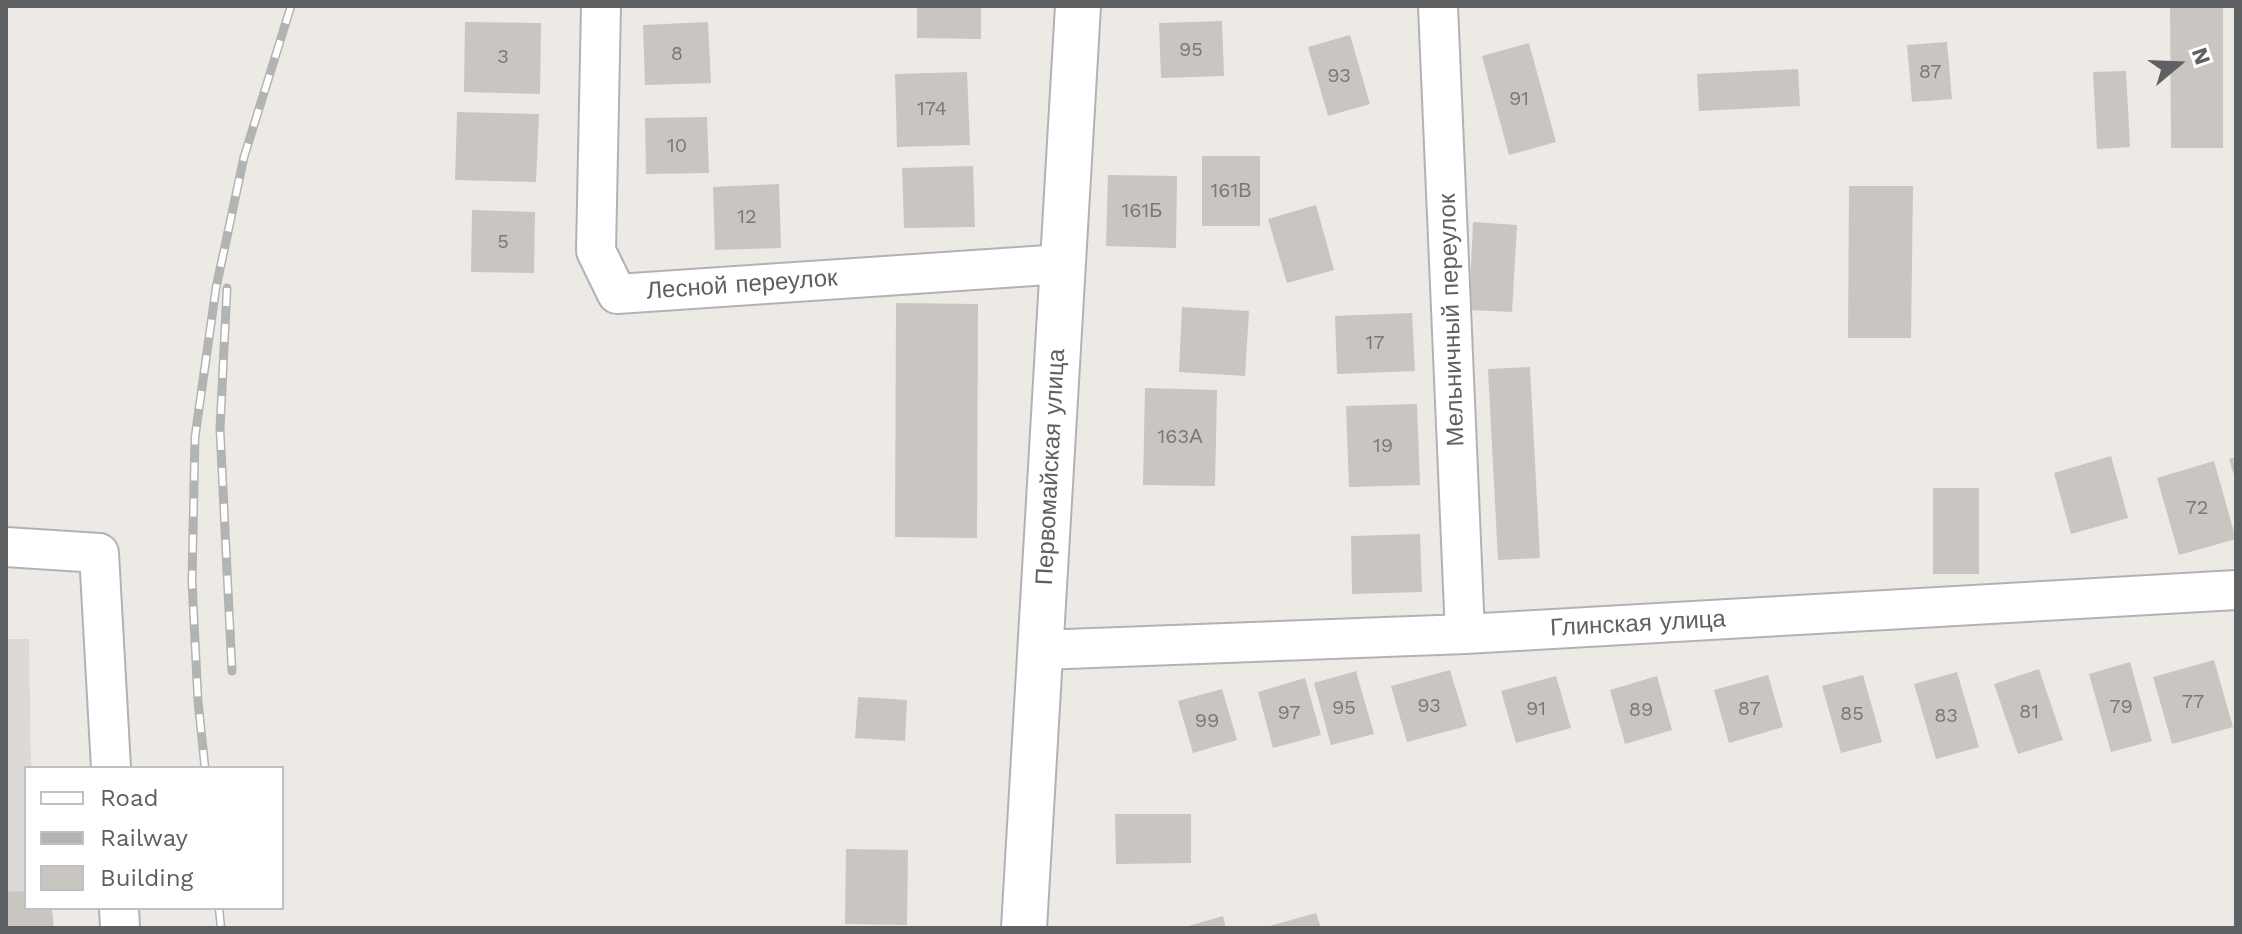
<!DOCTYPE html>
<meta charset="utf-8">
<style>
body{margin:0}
#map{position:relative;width:2242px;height:934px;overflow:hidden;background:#edeae5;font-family:"Work Sans",sans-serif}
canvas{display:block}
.frame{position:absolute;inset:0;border:8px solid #5d6163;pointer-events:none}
.legend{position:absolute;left:24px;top:766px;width:260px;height:144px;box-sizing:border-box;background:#fff;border:2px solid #bec0c1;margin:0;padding:10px 14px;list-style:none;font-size:24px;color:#5d6163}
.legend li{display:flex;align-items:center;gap:16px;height:40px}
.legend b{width:40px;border:2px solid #bec0c1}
.north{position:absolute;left:2138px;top:24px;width:80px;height:80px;-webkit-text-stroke:6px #fff;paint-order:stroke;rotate:71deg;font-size:22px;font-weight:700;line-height:32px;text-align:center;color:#5d6163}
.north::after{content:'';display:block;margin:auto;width:28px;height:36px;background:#5d6163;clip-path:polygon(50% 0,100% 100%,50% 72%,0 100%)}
</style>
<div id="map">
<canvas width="2242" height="934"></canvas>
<div class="frame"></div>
<ul class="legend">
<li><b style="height:10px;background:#fff"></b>Road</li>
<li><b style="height:10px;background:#b2b3b3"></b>Railway</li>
<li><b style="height:22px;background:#c9c5c1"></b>Building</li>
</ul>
<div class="north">N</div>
</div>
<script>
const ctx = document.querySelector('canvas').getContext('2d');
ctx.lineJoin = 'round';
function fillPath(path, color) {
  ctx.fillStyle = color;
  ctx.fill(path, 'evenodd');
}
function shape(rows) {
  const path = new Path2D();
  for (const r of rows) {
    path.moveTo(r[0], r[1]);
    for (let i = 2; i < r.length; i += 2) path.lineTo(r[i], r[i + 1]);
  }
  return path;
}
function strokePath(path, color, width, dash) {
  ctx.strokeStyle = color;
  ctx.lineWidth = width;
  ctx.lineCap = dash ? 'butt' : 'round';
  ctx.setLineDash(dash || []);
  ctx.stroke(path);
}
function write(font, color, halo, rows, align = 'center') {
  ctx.font = font + ' "Work Sans",sans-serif';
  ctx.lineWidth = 8;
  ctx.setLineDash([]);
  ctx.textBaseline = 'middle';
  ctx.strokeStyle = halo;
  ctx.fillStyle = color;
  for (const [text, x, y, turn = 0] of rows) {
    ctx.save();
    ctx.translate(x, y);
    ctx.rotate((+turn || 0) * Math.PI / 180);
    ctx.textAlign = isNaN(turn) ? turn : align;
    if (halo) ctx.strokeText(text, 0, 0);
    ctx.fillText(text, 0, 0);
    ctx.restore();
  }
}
const industrial = shape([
 [6,639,29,639,31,768,26,768,26,908,6,928]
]);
const building = shape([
 [917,6,981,6,981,39,917,38],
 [2170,6,2223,6,2223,148,2171,148],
 [1222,21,1224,76,1161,78,1159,23],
 [465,22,541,23,540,94,464,92],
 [708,22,711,83,645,85,643,25],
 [1350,35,1370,104,1328,116,1308,47],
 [1947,42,1952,99,1912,102,1907,45],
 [1529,43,1556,142,1509,155,1482,56],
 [1798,69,1800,106,1699,111,1697,74],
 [2126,71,2130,147,2097,149,2093,72],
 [967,72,970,145,897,147,895,74],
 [457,112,539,114,536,182,455,180],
 [707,117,709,173,646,174,645,118],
 [1202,156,1260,156,1260,226,1202,226],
 [973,166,975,227,904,228,902,168],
 [1108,175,1177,176,1176,248,1106,246],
 [779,184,781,248,715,250,713,187],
 [1849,186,1913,186,1911,338,1848,338],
 [1316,205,1334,270,1287,283,1268,219],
 [472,210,535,212,534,273,471,272],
 [1473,222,1517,225,1512,312,1469,310],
 [896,303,978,304,977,538,895,537],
 [1182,307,1249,311,1245,376,1179,372],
 [1412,313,1415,371,1337,374,1335,316],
 [1530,367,1540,558,1498,560,1488,369],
 [1145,388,1217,390,1215,486,1143,485],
 [1417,404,1420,485,1349,487,1346,406],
 [2111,456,2128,518,2071,534,2054,473],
 [2236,457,2236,478,2235,479,2229,459],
 [2214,461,2236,539,2179,555,2157,478],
 [1933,488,1979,488,1979,574,1933,574],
 [1420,534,1422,592,1352,594,1351,536],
 [2214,660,2233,727,2172,744,2153,677],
 [2130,662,2152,741,2111,752,2089,674],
 [2039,669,2063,740,2018,754,1994,684],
 [1450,670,1467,726,1407,742,1391,686],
 [1356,671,1374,734,1331,745,1314,683],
 [1957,672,1979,747,1936,759,1914,684],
 [1768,675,1783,727,1729,743,1714,690],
 [1863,675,1882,742,1841,753,1822,686],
 [1556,676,1571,728,1516,743,1501,691],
 [1657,676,1672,730,1625,744,1610,690],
 [1305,678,1321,735,1273,748,1258,692],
 [1222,689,1237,740,1193,753,1178,701],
 [858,697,907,700,905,741,855,738],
 [1115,814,1191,814,1191,863,1116,864],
 [846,849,908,850,907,925,845,924],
 [26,891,26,908,52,908,54,928,6,928,6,892],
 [1316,913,1321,928,1266,928,1266,927],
 [1223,916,1226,928,1185,928,1185,927]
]);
const minor = shape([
 [601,6,596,251,617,294,1063,264],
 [1438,6,1465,634],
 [6,547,99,553,111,768],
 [1040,650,1465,634,2236,590],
 [119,908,120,928]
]);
const tertiary = shape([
 [1024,928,1078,6]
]);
const rail = shape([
 [227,288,220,429,232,671],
 [205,768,198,701,192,581,195,437,216,288,244,157,291,6],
 [219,908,221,928]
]);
const numberNames = [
 ["95",1191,50],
 ["8",677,54],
 ["3",503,57],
 ["87",1930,72],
 ["93",1339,76],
 ["91",1519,99],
 ["174",932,109],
 ["10",677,146],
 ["161В",1231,191],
 ["161Б",1142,211],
 ["12",747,217],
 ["5",503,242],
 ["17",1375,343],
 ["163А",1180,437],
 ["19",1383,446],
 ["72",2197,508],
 ["77",2193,702],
 ["93",1429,706],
 ["79",2121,707],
 ["95",1344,708],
 ["91",1536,709],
 ["87",1749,709],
 ["89",1641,710],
 ["81",2029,712],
 ["97",1289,713],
 ["85",1852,714],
 ["83",1946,716],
 ["99",1207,721]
];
const streetNames = [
 ["Лесной переулок",742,285,-4],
 ["Мельничный переулок",1452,320,-92],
 ["Первомайская улица",1051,467,-87],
 ["Глинская улица",1638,624,-3]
];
fillPath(industrial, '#dcd9d7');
fillPath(building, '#c9c5c1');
strokePath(minor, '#b0b3b5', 42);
strokePath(tertiary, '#b0b3b5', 48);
strokePath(minor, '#fff', 38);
strokePath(tertiary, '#fff', 44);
strokePath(rail, '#b2b3b3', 9);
strokePath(rail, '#fff', 6, [18]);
write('20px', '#787a7a', null, numberNames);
write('24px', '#5d6163', '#fff', streetNames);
</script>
